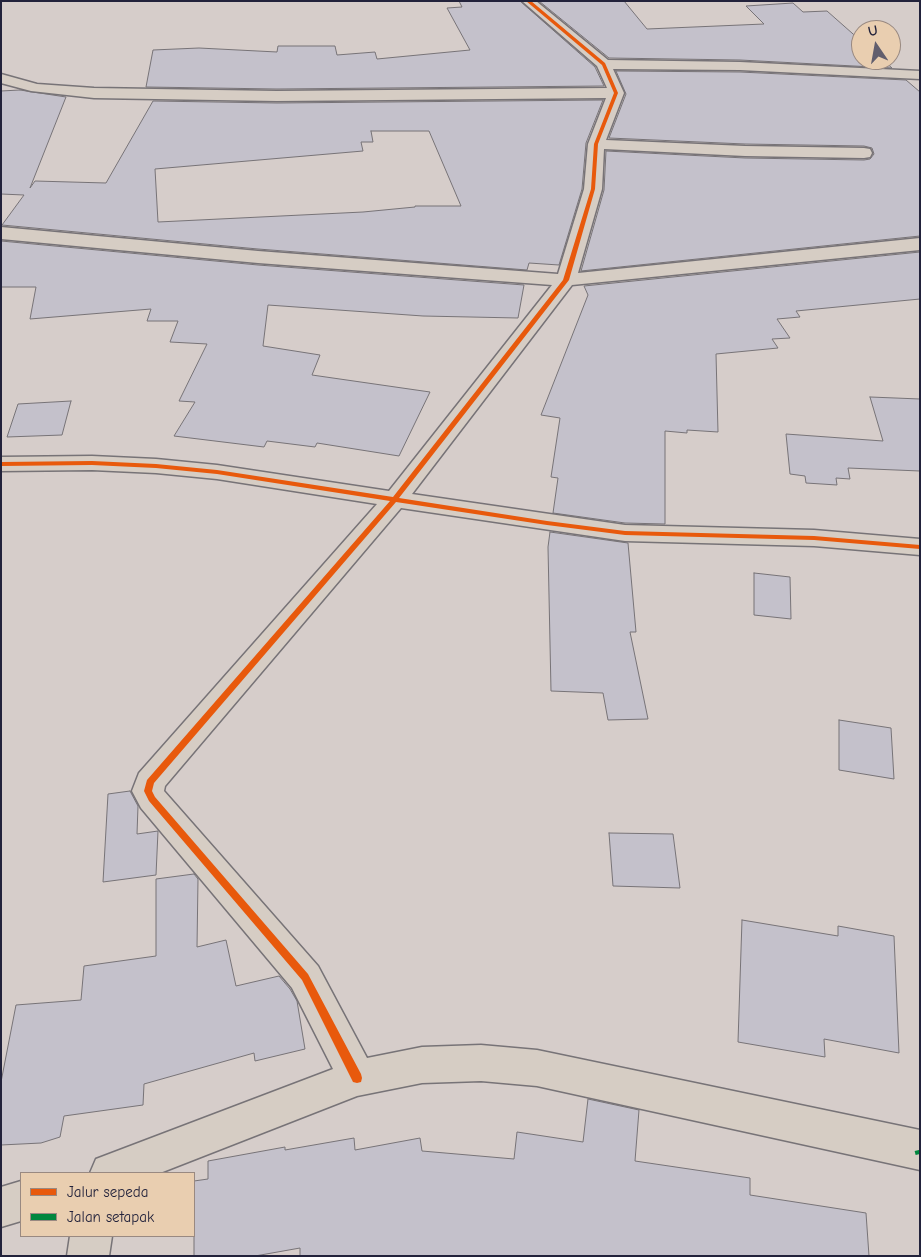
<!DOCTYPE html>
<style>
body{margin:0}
#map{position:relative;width:921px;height:1257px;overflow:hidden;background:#d6cdca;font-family:"Comic Neue",sans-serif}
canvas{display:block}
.frame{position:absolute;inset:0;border:2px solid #22223b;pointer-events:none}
.legend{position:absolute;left:20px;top:1172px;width:175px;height:65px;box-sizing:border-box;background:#e9ceb0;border:1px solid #998981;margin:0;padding:6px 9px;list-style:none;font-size:15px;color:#22223b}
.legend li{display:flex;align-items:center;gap:10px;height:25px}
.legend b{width:25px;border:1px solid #998981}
.north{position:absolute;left:851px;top:20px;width:50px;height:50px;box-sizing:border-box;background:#e9ceb0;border:1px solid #998981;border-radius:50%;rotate:348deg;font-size:14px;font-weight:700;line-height:20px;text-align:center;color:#22223b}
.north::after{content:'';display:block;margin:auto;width:18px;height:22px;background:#615e6d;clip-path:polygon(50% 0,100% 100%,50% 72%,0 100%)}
</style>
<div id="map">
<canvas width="921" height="1257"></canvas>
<div class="frame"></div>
<ul class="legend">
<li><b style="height:6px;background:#e8590c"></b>Jalur sepeda</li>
<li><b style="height:6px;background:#00873e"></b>Jalan setapak</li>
</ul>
<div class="north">U</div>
</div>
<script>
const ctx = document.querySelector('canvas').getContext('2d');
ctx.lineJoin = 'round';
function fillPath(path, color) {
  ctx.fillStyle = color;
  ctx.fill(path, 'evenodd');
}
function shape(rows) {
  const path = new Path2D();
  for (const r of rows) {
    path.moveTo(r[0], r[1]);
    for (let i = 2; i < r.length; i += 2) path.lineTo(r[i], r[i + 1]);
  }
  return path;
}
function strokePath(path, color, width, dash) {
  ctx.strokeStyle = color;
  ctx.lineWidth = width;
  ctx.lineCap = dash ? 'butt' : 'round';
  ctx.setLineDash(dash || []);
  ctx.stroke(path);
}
const building = shape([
 [459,1,520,1,595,67,604,86,277,89,146,87,153,50,199,48,277,52,278,46,335,46,337,55,375,52,377,59,470,50,447,8,462,7,459,1],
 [539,1,624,1,647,29,764,24,746,6,793,3,803,12,827,11,861,41,861,60,883,60,892,68,740,60,609,58,539,1],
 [616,71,740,72,906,80,920,92,920,236,581,271,604,190,606,151,745,158,864,160,870,159,874,154,872,148,864,146,745,144,609,138,626,94,616,71],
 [20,90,66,97,30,188,35,181,106,183,153,101,277,103,603,100,586,143,582,189,559,265,529,263,527,270,258,249,2,225,24,195,1,194,1,91,20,90],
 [371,131,429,131,461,206,415,206,415,207,363,212,158,222,155,169,363,151,361,142,373,142,371,131],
 [1,241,258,265,524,285,518,318,423,316,268,305,263,346,320,355,312,375,430,392,399,456,317,443,315,447,267,441,264,447,174,436,195,402,179,401,207,344,170,342,178,321,147,321,151,309,30,319,36,287,1,287,1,241],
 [920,252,920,299,796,311,800,317,777,319,790,338,772,339,778,348,716,354,718,432,687,430,687,433,665,431,665,524,625,523,553,513,558,478,551,477,560,418,541,415,588,295,584,286,920,252],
 [870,397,920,399,920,471,848,468,850,479,836,478,837,485,806,483,805,476,790,474,786,434,883,441,870,397],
 [71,401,62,435,7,437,18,404,71,401],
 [550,532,628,543,636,632,630,632,648,719,608,720,603,693,551,691,548,547,550,532],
 [754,573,790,577,791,619,754,615,754,573],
 [839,720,891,728,894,779,839,770,839,720],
 [130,791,138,806,137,834,158,831,156,875,103,882,108,794,130,791],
 [609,833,673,834,680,888,613,886,609,833],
 [194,874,198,879,197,947,226,940,236,986,279,976,290,989,297,1001,305,1049,255,1061,254,1053,144,1084,143,1105,64,1116,60,1137,41,1143,1,1145,1,1082,16,1005,81,1000,84,966,156,956,156,879,194,874],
 [742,920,838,936,838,926,894,936,899,1053,824,1039,825,1057,738,1042,742,920],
 [588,1099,639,1110,635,1161,750,1178,750,1195,866,1213,869,1256,300,1256,300,1248,255,1256,194,1256,194,1181,208,1179,208,1161,285,1147,285,1150,354,1138,355,1150,420,1138,422,1151,514,1159,517,1132,583,1142,588,1099]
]);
const street = shape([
 [522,1,536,1,608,60,740,62,920,71,920,79,740,70,613,69,624,93,606,140,745,146,864,148,870,149,872,153,870,157,864,158,745,156,604,149,602,189,578,273,920,238,920,250,572,285,412,494,625,525,814,530,920,539,920,555,814,546,625,541,401,508,165,786,164,791,318,966,367,1058,422,1047,481,1045,537,1050,920,1130,920,1170,537,1086,481,1081,422,1083,357,1096,160,1173,90,1173,96,1159,333,1069,292,988,141,808,132,791,139,773,377,504,217,479,156,473,92,470,1,471,1,457,92,456,156,459,217,465,389,491,552,285,258,263,1,239,1,227,258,251,558,274,584,189,588,144,606,98,277,101,94,98,31,91,1,83,1,74,37,84,94,88,277,91,607,88,597,66,522,1],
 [21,1181,21,1221,1,1227,1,1187,21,1181],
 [70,1236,112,1236,109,1256,67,1256,70,1236]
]);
const quiet = shape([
 [919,1150,920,1154]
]);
const cycleway = shape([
 [526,1,531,1,605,63,618,93,598,144,595,189,569,280,399,498,547,521,625,531,814,536,920,545,920,549,814,540,625,535,547,525,396,502,154,783,152,791,155,797,308,974,361,1074,362,1078,361,1082,357,1083,353,1082,302,980,149,801,144,791,147,780,390,501,217,474,156,468,92,465,1,466,1,462,92,461,156,464,217,470,393,497,563,280,591,189,594,144,614,93,602,65,526,1]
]);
fillPath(building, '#c4c1cb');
strokePath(building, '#777377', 1);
strokePath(street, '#777377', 3);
fillPath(street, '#d6cdc4');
strokePath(quiet, '#00873e', 9, [17, 9]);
fillPath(cycleway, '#e8590c');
</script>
